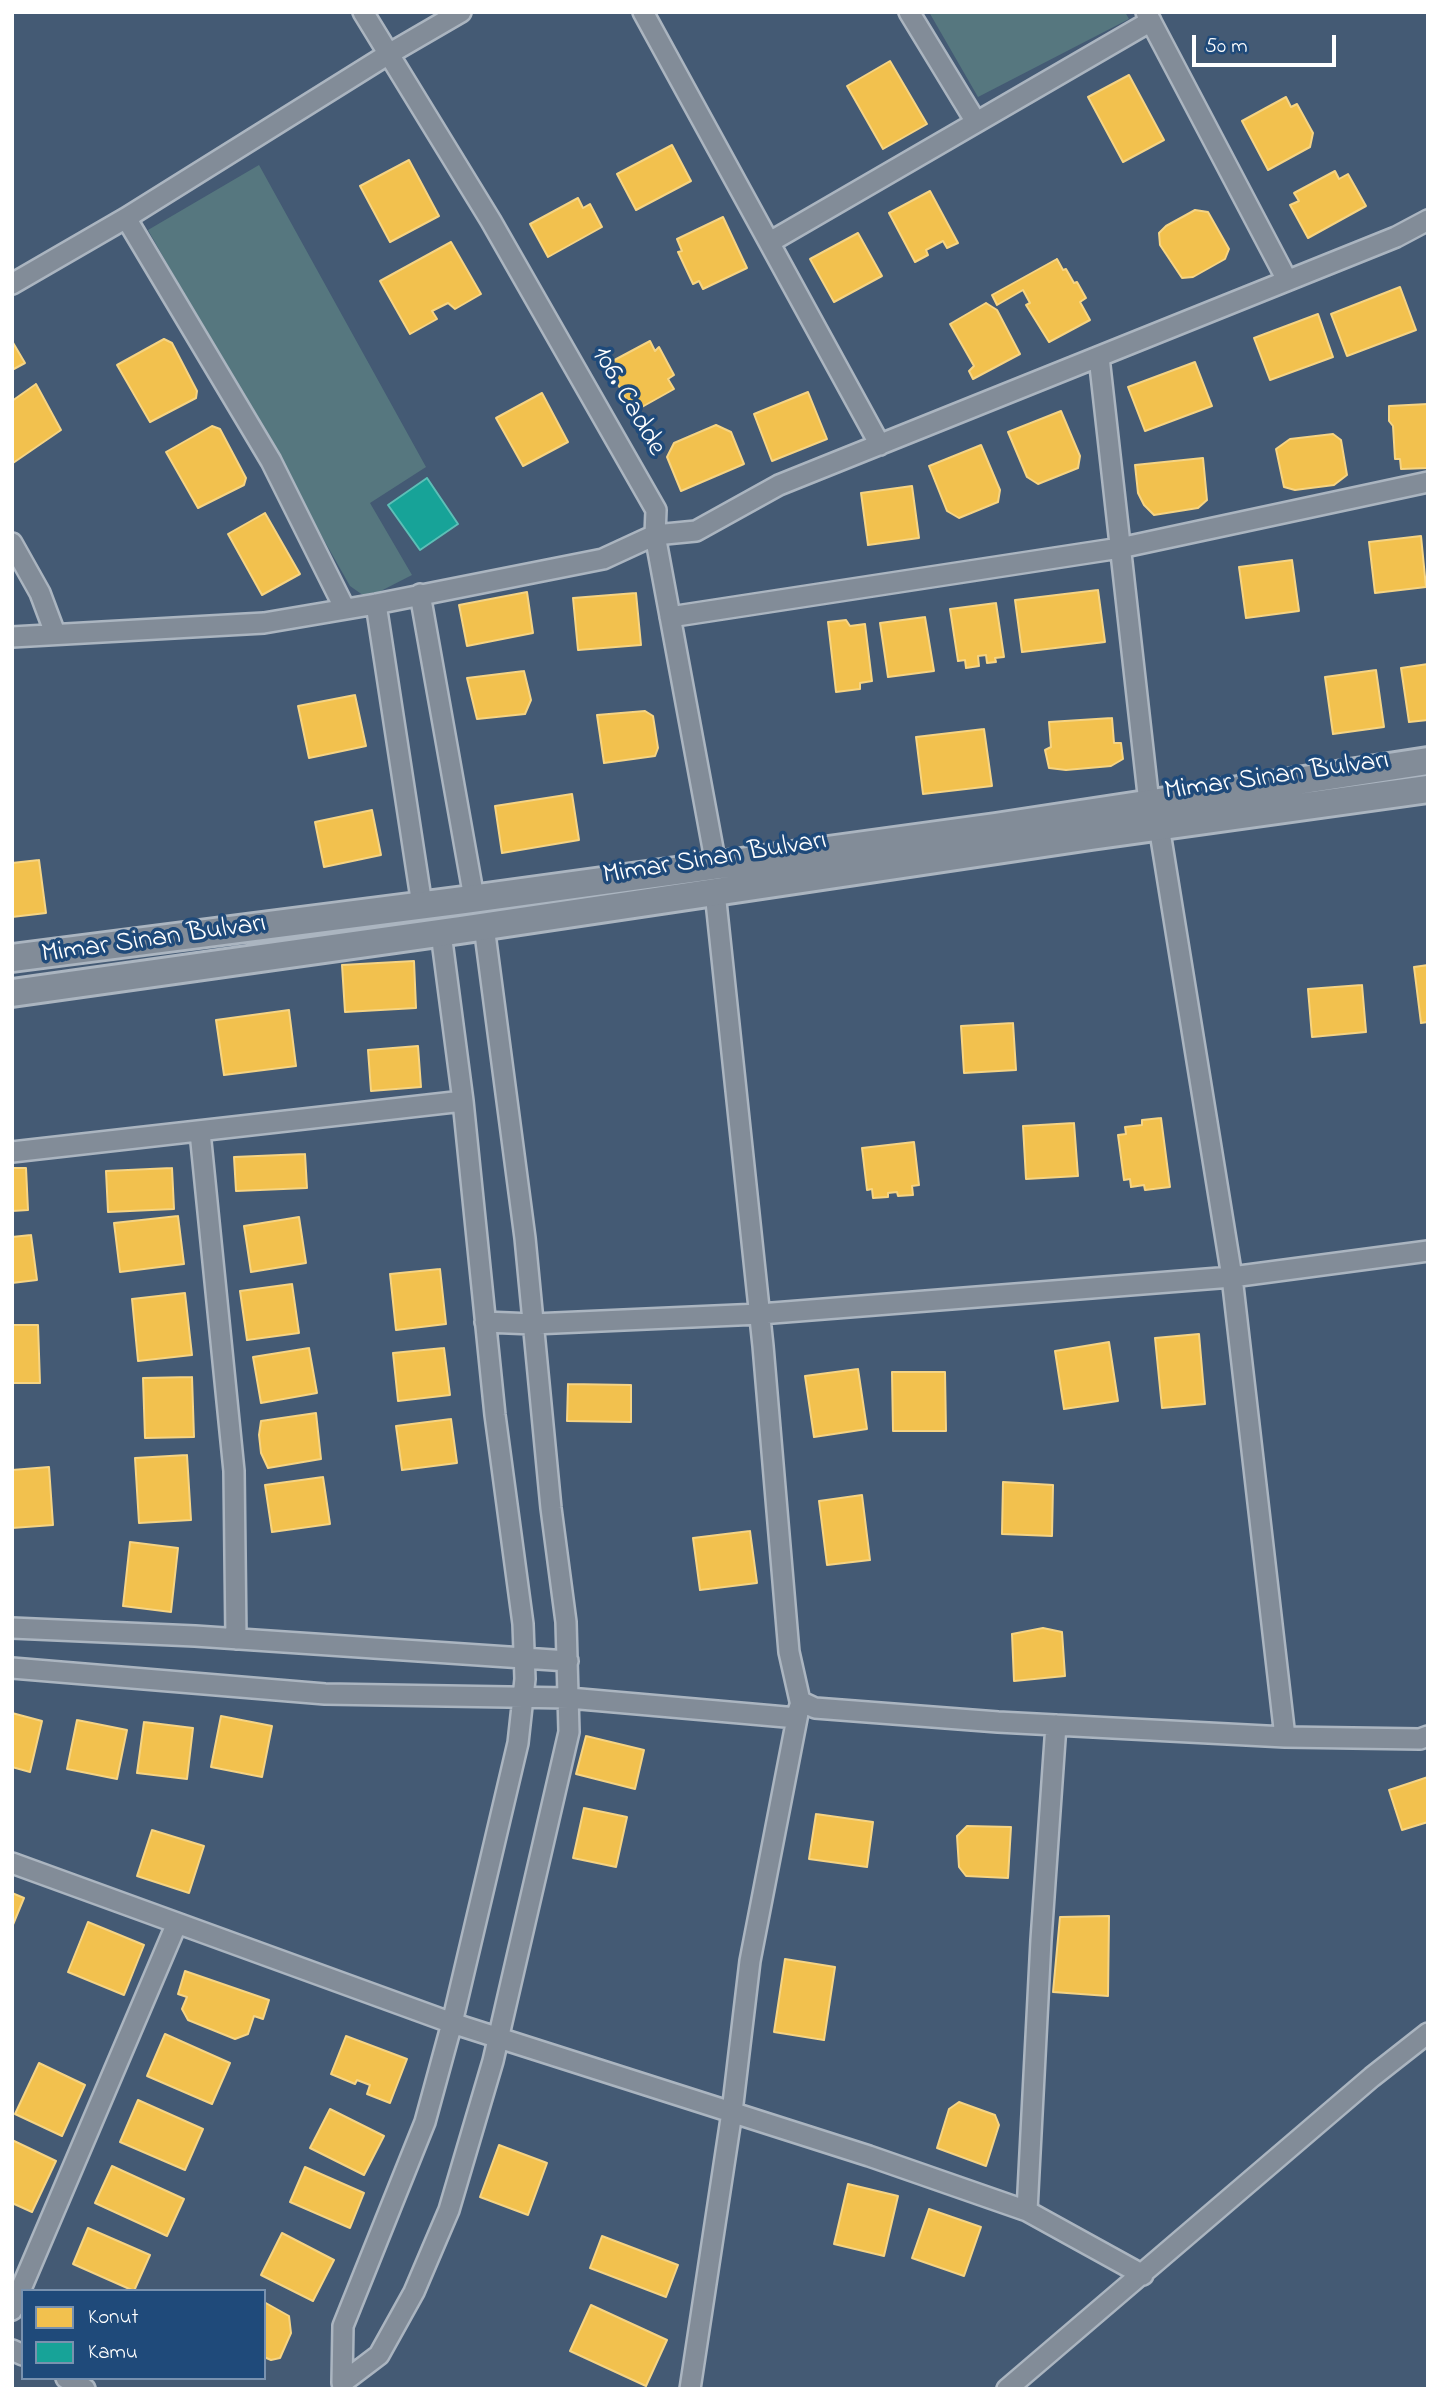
<!DOCTYPE html>
<meta charset="utf-8">
<style>
body{margin:0}
#map{position:relative;width:1440px;height:2401px;overflow:hidden;background:#445a74;font-family:"Indie Flower",sans-serif}
canvas{display:block}
.frame{position:absolute;inset:0;border:14px solid #fff;pointer-events:none}
.legend{position:absolute;left:21px;top:2289px;width:245px;height:91px;box-sizing:border-box;background:#1f4a7a;border:2px solid #7992af;margin:0;padding:9px 12px;list-style:none;font-size:21px;color:#fff}
.legend li{display:flex;align-items:center;gap:14px;height:35px}
.legend b{width:35px;border:2px solid #7992af}
.scale{position:absolute;left:1192px;top:35px;width:144px;height:32px;box-sizing:border-box;border:4px solid #fff;border-top:0;padding-left:9px;font-size:21px;line-height:24px;white-space:nowrap;color:#fff;-webkit-text-stroke:5px #1f4a7a;paint-order:stroke}
</style>
<div id="map">
<canvas width="1440" height="2401"></canvas>
<div class="frame"></div>
<ul class="legend">
<li><b style="height:19px;background:#f2c14e"></b>Konut</li>
<li><b style="height:19px;background:#17a398"></b>Kamu</li>
</ul>
<div class="scale">50 m</div>
</div>
<script>
const ctx = document.querySelector('canvas').getContext('2d');
ctx.lineJoin = 'round';
function fillPath(path, color) {
  ctx.fillStyle = color;
  ctx.fill(path, 'evenodd');
}
function shape(rows) {
  const path = new Path2D();
  for (const r of rows) {
    path.moveTo(r[0], r[1]);
    for (let i = 2; i < r.length; i += 2) path.lineTo(r[i], r[i + 1]);
  }
  return path;
}
function strokePath(path, color, width, dash) {
  ctx.strokeStyle = color;
  ctx.lineWidth = width;
  ctx.lineCap = dash ? 'butt' : 'round';
  ctx.setLineDash(dash || []);
  ctx.stroke(path);
}
function write(font, color, halo, rows, align = 'center') {
  ctx.font = font + ' "Indie Flower",sans-serif';
  ctx.lineWidth = 7;
  ctx.setLineDash([]);
  ctx.textBaseline = 'middle';
  ctx.strokeStyle = halo;
  ctx.fillStyle = color;
  for (const [text, x, y, turn = 0] of rows) {
    ctx.save();
    ctx.translate(x, y);
    ctx.rotate((+turn || 0) * Math.PI / 180);
    ctx.textAlign = isNaN(turn) ? turn : align;
    if (halo) ctx.strokeText(text, 0, 0);
    ctx.fillText(text, 0, 0);
    ctx.restore();
  }
}
const green = shape([
 [929,12,1125,12,1129,19,978,97],
 [259,165,426,467,370,503,412,575,367,598,350,586,148,230]
]);
const homes = shape([
 [890,61,927,124,883,149,847,86,890,61],
 [1129,75,1164,140,1123,162,1088,97,1129,75],
 [1286,97,1291,107,1297,104,1313,133,1310,147,1268,170,1242,121,1286,97],
 [672,145,691,181,636,210,617,174,672,145],
 [409,160,439,216,390,242,360,186,409,160],
 [1335,171,1339,179,1348,174,1366,206,1308,238,1290,205,1299,201,1294,193,1335,171],
 [930,191,958,243,947,248,943,241,926,250,928,255,915,262,889,213,930,191],
 [578,198,583,208,590,204,602,227,548,257,530,224,578,198],
 [1195,210,1208,212,1229,249,1225,259,1193,277,1182,278,1160,245,1159,233,1166,226,1195,210],
 [723,217,747,268,703,289,699,281,693,284,678,252,682,251,677,239,723,217],
 [858,233,882,276,834,302,810,259,858,233],
 [451,242,481,294,455,309,448,303,432,311,437,319,410,334,380,281,451,242],
 [1057,259,1063,270,1066,269,1074,283,1077,282,1086,298,1080,302,1090,320,1049,342,1026,305,1030,303,1023,290,997,305,992,295,1057,259],
 [1400,287,1416,330,1347,356,1331,314,1400,287],
 [986,303,997,310,1020,354,973,379,969,371,974,366,950,324,986,303],
 [1318,314,1333,357,1270,380,1254,338,1318,314],
 [164,339,172,343,197,391,196,398,150,422,117,365,164,339],
 [12,341,25,363,12,370,12,341],
 [650,341,655,351,659,347,674,375,668,379,674,389,633,412,607,364,650,341],
 [1195,362,1212,406,1145,431,1128,387,1195,362],
 [36,384,61,430,13,463,12,401,36,384],
 [808,392,827,439,772,461,754,414,808,392],
 [542,393,568,442,523,466,496,418,542,393],
 [1428,404,1428,468,1401,469,1400,459,1395,459,1393,426,1389,421,1389,406,1428,404],
 [1061,411,1080,456,1078,468,1038,484,1027,477,1008,432,1061,411],
 [716,425,731,432,744,464,681,491,667,457,674,443,716,425],
 [212,426,220,429,246,478,244,485,198,508,166,452,212,426],
 [1333,434,1341,440,1347,475,1334,485,1295,490,1284,487,1276,449,1290,439,1333,434],
 [981,445,1000,490,998,502,959,518,947,511,929,466,981,445],
 [1203,458,1207,500,1198,508,1154,515,1144,505,1138,493,1135,465,1203,458],
 [912,486,919,538,868,545,861,493,912,486],
 [265,513,300,574,262,595,228,534,265,513],
 [1421,536,1426,587,1375,593,1369,542,1421,536],
 [1292,560,1299,611,1246,618,1239,567,1292,560],
 [1098,590,1105,642,1022,652,1015,600,1098,590],
 [527,592,533,633,467,646,459,605,527,592],
 [636,593,641,645,578,650,573,598,636,593],
 [996,603,1004,657,995,658,996,662,987,663,986,655,978,656,979,666,966,668,965,660,958,661,950,609,996,603],
 [925,617,934,671,888,677,880,623,925,617],
 [846,620,850,626,865,624,872,681,860,683,860,689,836,692,828,622,846,620],
 [1428,664,1428,720,1409,722,1401,668,1428,664],
 [1376,670,1384,727,1333,734,1325,677,1376,670],
 [524,671,531,700,525,714,477,719,467,678,524,671],
 [355,695,366,746,309,758,298,706,355,695],
 [645,711,653,716,658,748,655,756,604,763,597,715,645,711],
 [1112,718,1114,743,1121,743,1123,759,1111,766,1066,770,1049,768,1045,750,1051,747,1049,722,1112,718],
 [984,729,992,786,923,794,916,737,984,729],
 [572,794,579,840,502,853,495,806,572,794],
 [372,810,381,855,324,867,315,822,372,810],
 [39,860,46,913,12,917,12,863,39,860],
 [414,961,416,1008,345,1012,342,965,414,961],
 [1428,965,1428,1022,1421,1023,1414,967,1428,965],
 [1362,985,1366,1032,1312,1037,1308,989,1362,985],
 [289,1010,296,1066,224,1075,216,1020,289,1010],
 [1013,1023,1016,1070,964,1073,961,1026,1013,1023],
 [418,1046,421,1087,371,1091,368,1050,418,1046],
 [1161,1118,1170,1187,1145,1190,1144,1185,1131,1187,1130,1179,1124,1180,1118,1135,1126,1134,1125,1127,1142,1125,1142,1120,1161,1118],
 [1074,1123,1078,1176,1026,1179,1023,1126,1074,1123],
 [914,1142,919,1185,912,1186,913,1195,898,1196,897,1192,888,1193,888,1197,873,1198,872,1189,867,1190,862,1148,914,1142],
 [305,1154,307,1188,236,1191,234,1157,305,1154],
 [12,1168,26,1168,28,1210,12,1211,12,1168],
 [172,1168,174,1209,108,1212,106,1171,172,1168],
 [178,1216,184,1264,120,1272,114,1223,178,1216],
 [299,1217,306,1263,251,1272,244,1226,299,1217],
 [31,1235,37,1280,12,1283,12,1237,31,1235],
 [440,1269,446,1324,396,1330,390,1274,440,1269],
 [292,1284,299,1333,247,1340,240,1291,292,1284],
 [185,1293,192,1355,138,1361,132,1299,185,1293],
 [12,1325,38,1325,40,1383,12,1383,12,1325],
 [1199,1334,1205,1404,1162,1408,1155,1338,1199,1334],
 [1109,1342,1118,1401,1064,1409,1055,1351,1109,1342],
 [309,1348,317,1393,261,1403,253,1357,309,1348],
 [444,1348,450,1395,398,1401,393,1353,444,1348],
 [858,1369,867,1429,814,1437,805,1376,858,1369],
 [892,1372,945,1372,946,1431,893,1431,892,1372],
 [192,1377,194,1437,145,1438,143,1378,192,1377],
 [568,1384,631,1385,631,1422,567,1421,568,1384],
 [316,1413,321,1459,268,1468,261,1453,259,1435,261,1421,316,1413],
 [451,1419,457,1463,402,1470,396,1426,451,1419],
 [187,1455,191,1520,139,1523,135,1458,187,1455],
 [49,1467,53,1525,12,1528,12,1470,49,1467],
 [323,1477,330,1524,272,1532,265,1485,323,1477],
 [1003,1482,1053,1485,1052,1536,1002,1534,1003,1482],
 [862,1495,870,1560,827,1565,819,1501,862,1495],
 [750,1531,757,1583,700,1590,693,1538,750,1531],
 [130,1542,178,1548,171,1612,123,1606,130,1542],
 [1043,1628,1062,1632,1065,1676,1014,1681,1012,1634,1043,1628],
 [12,1713,42,1721,30,1772,12,1767,12,1713],
 [221,1716,272,1726,262,1777,211,1767,221,1716],
 [77,1720,127,1730,117,1779,67,1769,77,1720],
 [144,1722,193,1728,187,1779,137,1773,144,1722],
 [586,1736,644,1750,635,1789,576,1774,586,1736],
 [1428,1777,1428,1822,1402,1830,1389,1790,1428,1777],
 [584,1808,627,1817,616,1867,573,1858,584,1808],
 [816,1814,873,1822,867,1867,809,1859,816,1814],
 [967,1826,1011,1827,1008,1878,966,1876,959,1867,957,1836,967,1826],
 [152,1830,204,1846,189,1893,137,1876,152,1830],
 [12,1893,24,1898,12,1927,12,1893],
 [1109,1916,1108,1996,1053,1992,1060,1917,1109,1916],
 [88,1922,144,1945,124,1995,68,1972,88,1922],
 [785,1959,835,1967,824,2040,774,2032,785,1959],
 [185,1971,269,2000,263,2019,254,2016,248,2034,235,2039,188,2020,182,2009,187,1997,178,1994,185,1971],
 [165,2034,230,2063,212,2104,147,2076,165,2034],
 [346,2036,407,2059,390,2103,367,2094,370,2085,357,2080,355,2084,331,2074,346,2036],
 [39,2063,85,2085,62,2136,15,2114,39,2063],
 [138,2100,203,2129,185,2170,120,2142,138,2100],
 [959,2102,995,2115,999,2125,986,2166,937,2148,949,2109,959,2102],
 [330,2109,384,2136,364,2175,310,2148,330,2109],
 [12,2140,56,2161,32,2212,12,2203,12,2140],
 [499,2145,547,2163,528,2215,480,2197,499,2145],
 [112,2166,184,2199,167,2236,95,2203,112,2166],
 [305,2167,364,2193,350,2228,290,2202,305,2167],
 [848,2184,898,2196,884,2256,834,2244,848,2184],
 [929,2209,981,2227,964,2276,912,2258,929,2209],
 [88,2228,150,2255,134,2291,73,2264,88,2228],
 [282,2233,334,2260,313,2301,261,2275,282,2233],
 [602,2236,678,2265,666,2297,590,2268,602,2236],
 [264,2302,289,2316,291,2333,280,2358,271,2360,264,2357,264,2302],
 [591,2305,667,2340,646,2386,570,2351,591,2305]
]);
const public = shape([
 [427,478,458,524,420,550,388,505,427,478]
]);
const minor = shape([
 [363,12,491,221,656,510,655,535,716,865],
 [643,12,880,445],
 [909,12,976,122],
 [1146,12,1287,280],
 [126,218,271,461,345,609],
 [770,242,1151,21],
 [12,284,126,218,387,55,461,12],
 [1099,357,1149,803],
 [12,543,40,593,55,633],
 [420,594,474,898],
 [376,604,422,905],
 [670,617,1120,548,1428,482],
 [12,637,264,623,376,604,603,559,655,535,696,531,779,485,1396,237,1428,220],
 [1159,826,1232,1277,1285,1737],
 [715,892,763,1346,789,1652,800,1701,815,1708,998,1722,1285,1737,1420,1739,1428,1736],
 [441,933,463,1101,495,1415,523,1624,525,1679,518,1743,452,2023,425,2122,343,2326,342,2383,379,2355,414,2292,449,2210,493,2061,569,1732,566,1622,551,1508,525,1238,484,926],
 [200,1132,234,1471,236,1639],
 [12,1152,463,1101],
 [485,1322,533,1324,760,1314,1232,1277,1428,1251],
 [12,1628,195,1636,568,1661],
 [12,1668,325,1694,569,1698,797,1718],
 [12,1863,452,2023,869,2156,1027,2211,1143,2275],
 [1027,2211,1041,1940,1056,1725],
 [12,2310,177,1923],
 [12,2350,23,2355],
 [66,2378,85,2389],
 [690,2389,732,2112,750,1961,799,1708],
 [1007,2389,1372,2077,1428,2033]
]);
const secondary = shape([
 [12,958,464,900,996,827,1428,761],
 [12,993,460,930,1091,836,1428,789]
]);
const streetNames = [
 ["106. Cadde",627,402,60],
 ["Mimar Sinan Bulvarı",1277,778,-8],
 ["Mimar Sinan Bulvarı",715,860,-9],
 ["Mimar Sinan Bulvarı",154,941,-8]
];
fillPath(green, '#56777f');
fillPath(homes, '#f2c14e');
strokePath(homes, '#f6d483', 2);
fillPath(public, '#17a398');
strokePath(public, '#5dbfb7', 2);
strokePath(minor, '#abb5c0', 24);
strokePath(secondary, '#abb5c0', 32);
strokePath(minor, '#828c98', 19);
strokePath(secondary, '#828c98', 26);
write('28px', '#fff', '#1f4a7a', streetNames);
</script>
